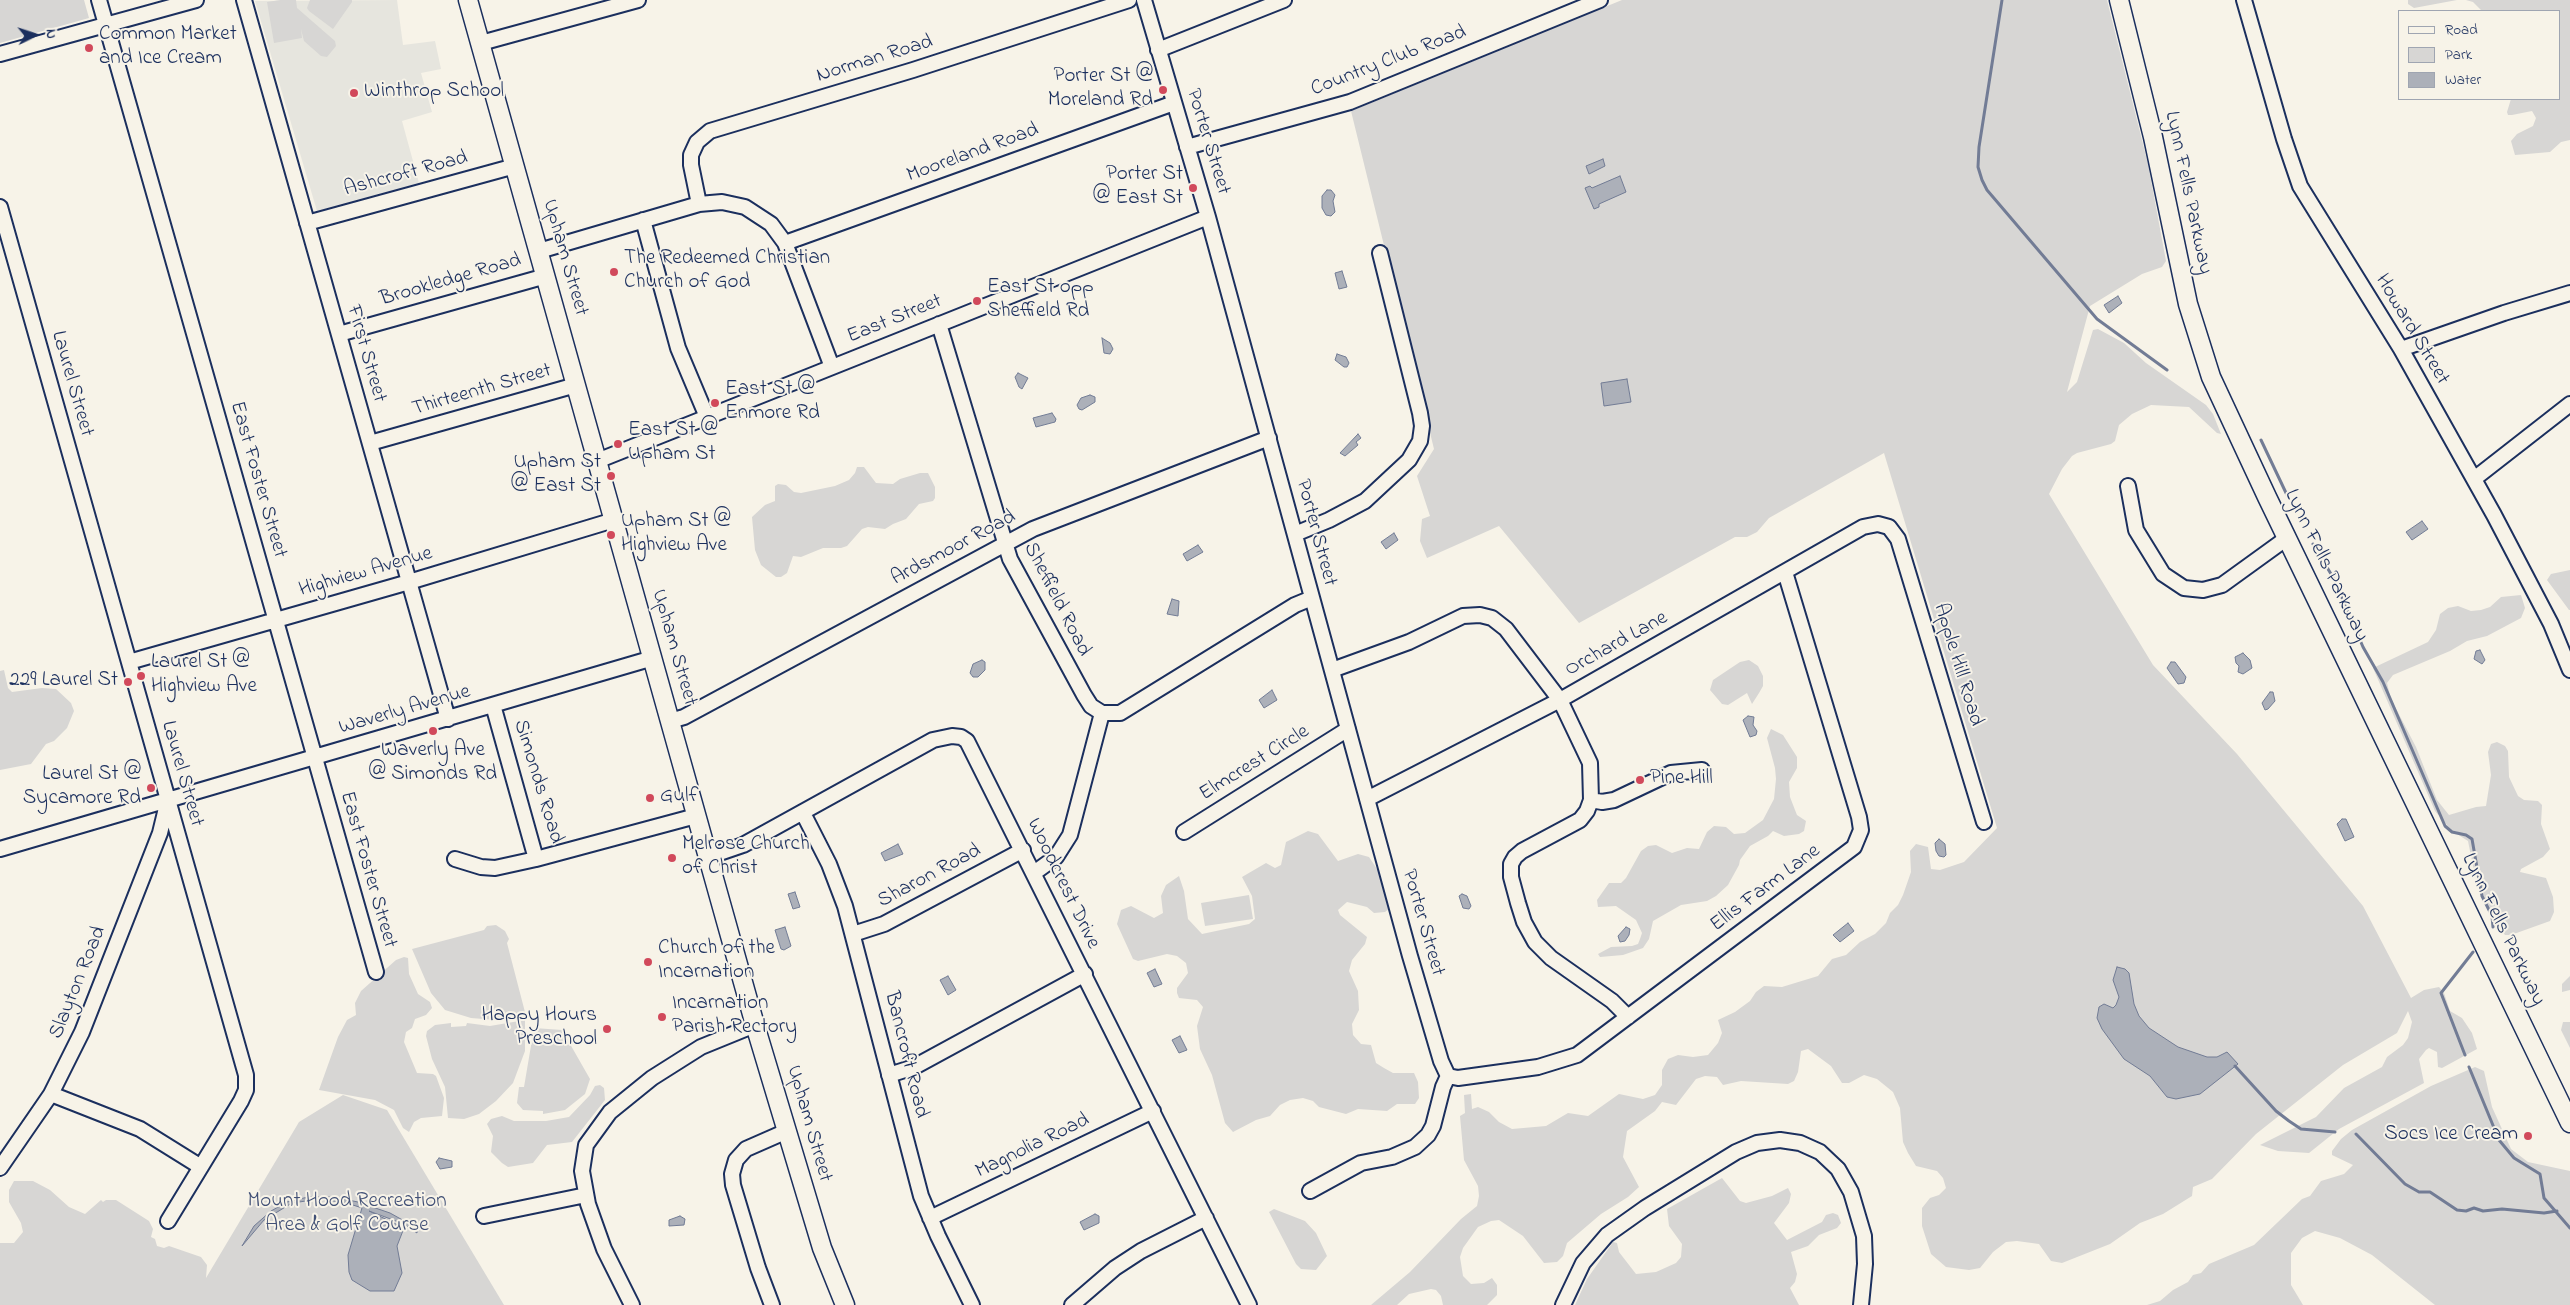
<!DOCTYPE html>
<style>
body{margin:0}
#map{position:relative;width:2570px;height:1305px;overflow:hidden;background:#f7f3e8;font-family:"Indie Flower",sans-serif}
canvas{display:block}
.legend{position:absolute;left:2398px;top:10px;width:162px;height:90px;box-sizing:border-box;background:#f7f3e8;border:1px solid #9fa5b1;margin:0;padding:6px 9px;list-style:none;font-size:15px;color:#1b2f5e}
.legend li{display:flex;align-items:center;gap:10px;height:25px}
.legend b{width:25px;border:1px solid #9fa5b1}
.north{position:absolute;left:10px;top:10px;width:50px;height:50px;-webkit-text-stroke:4px #f7f3e8;paint-order:stroke;rotate:86deg;font-size:14px;font-weight:700;line-height:20px;text-align:center;color:#1b2f5e}
.north::after{content:'';display:block;margin:auto;width:18px;height:22px;background:#1b2f5e;clip-path:polygon(50% 0,100% 100%,50% 72%,0 100%)}
</style>
<div id="map">
<canvas width="2570" height="1305"></canvas>
<ul class="legend">
<li><b style="height:6px;background:#f7f3e8"></b>Road</li>
<li><b style="height:14px;background:#d7d6d4"></b>Park</li>
<li><b style="height:14px;background:#acb0b9"></b>Water</li>
</ul>
<div class="north">N</div>
</div>
<script>
const ctx = document.querySelector('canvas').getContext('2d');
ctx.lineJoin = 'round';
function fillPath(path, color) {
  ctx.fillStyle = color;
  ctx.fill(path, 'evenodd');
}
function shape(rows) {
  const path = new Path2D();
  for (const r of rows) {
    path.moveTo(r[0], r[1]);
    for (let i = 2; i < r.length; i += 2) path.lineTo(r[i], r[i + 1]);
  }
  return path;
}
function strokePath(path, color, width, dash) {
  ctx.strokeStyle = color;
  ctx.lineWidth = width;
  ctx.lineCap = dash ? 'butt' : 'round';
  ctx.setLineDash(dash || []);
  ctx.stroke(path);
}
function write(font, color, halo, rows, align = 'center') {
  ctx.font = font + ' "Indie Flower",sans-serif';
  ctx.lineWidth = 4;
  ctx.setLineDash([]);
  ctx.textBaseline = 'middle';
  ctx.strokeStyle = halo;
  ctx.fillStyle = color;
  for (const [text, x, y, turn = 0] of rows) {
    ctx.save();
    ctx.translate(x, y);
    ctx.rotate((+turn || 0) * Math.PI / 180);
    ctx.textAlign = isNaN(turn) ? turn : align;
    if (halo) ctx.strokeText(text, 0, 0);
    ctx.fillText(text, 0, 0);
    ctx.restore();
  }
}
const built = shape([
 [397,0,403,45,435,41,441,69,421,73,432,112,402,121,419,183,317,211,255,1]
]);
const green = shape([
 [0,0,84,0,89,18,0,43],
 [280,0,296,0,297,8,335,41,336,46,327,57,321,56,304,41,301,29,302,38,274,43,267,2],
 [310,0,352,0,352,2,333,29,309,11,307,8],
 [1622,0,2107,0,2148,164,2166,261,2162,267,2142,274,2090,306,2067,392,2077,382,2093,330,2098,329,2124,343,2146,363,2206,405,2213,414,2221,434,2217,433,2189,407,2151,405,2132,414,2119,425,2115,441,2111,444,2077,453,2072,456,2062,469,2049,494,2153,665,2237,754,2363,906,2411,998,2424,990,2439,987,2444,993,2450,1011,2462,1018,2472,1033,2477,1049,2442,1068,2438,1067,2437,1052,2429,1048,2426,1050,2419,1059,2424,1083,2339,1129,2309,1153,2278,1151,2260,1145,2316,1117,2344,1088,2382,1067,2387,1057,2403,1045,2408,1038,2412,1022,2408,1011,2397,1033,2343,1065,2256,1134,2212,1179,2193,1187,2192,1196,2163,1214,2140,1223,2110,1244,2062,1263,2051,1261,2039,1244,2017,1241,2006,1242,1993,1252,1980,1268,1969,1270,1946,1267,1931,1254,1922,1226,1922,1208,1930,1198,1939,1195,1946,1188,1943,1178,1937,1171,1916,1166,1908,1153,1903,1142,1900,1108,1893,1092,1877,1079,1864,1075,1849,1083,1842,1083,1831,1066,1808,1049,1801,1051,1798,1072,1794,1081,1788,1084,1741,1081,1723,1085,1717,1077,1705,1076,1696,1079,1676,1105,1662,1102,1655,1111,1627,1131,1623,1157,1639,1187,1628,1197,1601,1214,1567,1243,1563,1256,1557,1262,1544,1263,1523,1236,1499,1220,1491,1221,1478,1227,1463,1248,1460,1257,1463,1276,1471,1284,1484,1283,1492,1278,1497,1285,1497,1295,1487,1305,1443,1305,1441,1296,1436,1290,1431,1289,1409,1294,1397,1305,1371,1305,1410,1272,1461,1219,1477,1206,1479,1196,1478,1186,1464,1160,1460,1116,1465,1113,1464,1095,1471,1094,1472,1109,1478,1107,1489,1112,1499,1122,1512,1129,1546,1126,1568,1113,1588,1116,1619,1094,1643,1099,1655,1095,1662,1085,1662,1070,1668,1059,1678,1055,1693,1057,1708,1055,1718,1043,1722,1033,1718,1020,1735,1012,1750,1001,1756,992,1764,986,1782,987,1818,976,1832,959,1846,955,1860,942,1875,934,1886,923,1890,913,1898,905,1903,895,1911,872,1910,851,1916,844,1928,847,1931,869,1940,870,1964,862,1997,828,1884,453,1769,518,1757,532,1747,537,1735,537,1579,623,1499,526,1427,558,1420,541,1422,519,1430,516,1417,476,1434,449,1351,111],
 [2408,0,2457,0,2414,8,2408,4],
 [2466,0,2570,0,2570,140,2561,142,2550,152,2515,155,2511,141,2517,134,2533,126,2536,118,2532,111,2512,115,2508,115,2507,112,2511,99,2559,99,2559,11,2482,11,2473,2],
 [857,467,864,467,876,483,893,484,900,479,920,473,928,473,935,487,935,498,933,501,919,504,906,519,893,524,885,529,868,527,862,529,847,546,841,548,823,548,801,557,793,556,787,573,781,577,776,577,761,565,755,550,752,517,765,505,775,501,775,486,778,484,786,485,794,492,801,493,835,486,849,480,855,473],
 [2570,570,2570,610,2569,610,2547,580,2551,574],
 [2521,595,2525,608,2521,618,2487,636,2467,641,2450,651,2393,675,2387,683,2391,699,2416,747,2437,800,2449,815,2476,807,2486,806,2491,775,2488,752,2491,744,2497,742,2505,746,2508,751,2509,777,2518,796,2524,800,2538,801,2542,805,2541,824,2550,849,2543,857,2521,869,2520,872,2546,878,2553,897,2554,912,2550,921,2511,935,2505,935,2491,918,2473,866,2468,841,2451,830,2435,811,2373,668,2428,642,2436,630,2440,614,2448,608,2458,606,2471,611,2481,610,2490,607,2501,597],
 [1749,660,1758,666,1763,676,1763,686,1759,693,1752,704,1747,693,1728,705,1722,704,1710,690,1713,680,1740,662],
 [4,670,8,688,12,692,42,688,56,689,71,703,74,711,67,728,54,741,46,744,31,764,0,770,0,671],
 [1771,729,1783,735,1797,757,1797,768,1789,782,1790,797,1795,810,1797,815,1806,821,1804,831,1799,834,1784,836,1773,831,1768,836,1750,846,1740,860,1739,865,1728,885,1716,896,1707,901,1681,905,1653,921,1649,939,1643,948,1623,955,1600,957,1598,954,1611,947,1632,946,1638,944,1640,939,1642,933,1636,920,1616,906,1598,907,1597,900,1609,883,1621,883,1626,878,1641,851,1648,846,1656,845,1672,853,1687,848,1699,849,1707,832,1714,826,1726,827,1734,834,1745,833,1763,820,1774,799,1776,779,1775,768,1767,738],
 [1308,831,1318,834,1338,861,1358,854,1369,857,1379,872,1384,893,1390,908,1385,912,1374,913,1367,907,1347,902,1338,910,1340,915,1367,937,1365,944,1352,960,1349,971,1358,991,1359,1010,1352,1024,1353,1035,1361,1044,1371,1045,1376,1063,1384,1068,1393,1073,1414,1073,1418,1082,1419,1098,1415,1104,1397,1104,1387,1111,1358,1109,1346,1114,1319,1107,1313,1101,1303,1098,1290,1100,1280,1105,1270,1116,1256,1120,1233,1132,1225,1123,1212,1075,1200,1049,1197,1026,1203,1007,1197,1000,1179,998,1177,993,1177,988,1188,973,1186,963,1177,956,1167,954,1138,961,1133,959,1117,924,1121,910,1131,906,1154,918,1163,913,1161,896,1166,885,1179,876,1184,891,1188,919,1202,934,1249,924,1255,919,1252,896,1242,877,1266,863,1275,868,1281,865,1286,842],
 [1249,895,1253,919,1205,926,1201,903],
 [496,925,505,931,509,939,507,943,526,1016,496,1020,471,1018,445,1010,431,993,412,949,484,930,487,926],
 [404,957,408,958,409,974,418,994,430,1002,432,1008,426,1015,415,1019,412,1028,406,1032,404,1042,417,1073,433,1074,436,1076,444,1098,442,1116,421,1118,414,1122,409,1132,403,1128,394,1110,375,1100,319,1090,338,1037,347,1020,356,1015,355,1003,361,991,396,960],
 [2570,976,2570,990,2562,992,2562,984],
 [525,1020,525,1051,513,1083,496,1101,479,1114,464,1119,448,1118,445,1087,432,1059,426,1036,427,1031,435,1025,451,1023,451,1027,466,1026,467,1023,490,1026],
 [2563,1022,2570,1022,2570,1048,2561,1030],
 [534,1028,562,1030,590,1079,585,1094,565,1110,543,1114,543,1111,523,1110,517,1103,519,1087,524,1087],
 [2475,1067,2484,1071,2492,1107,2511,1149,2528,1162,2570,1171,2570,1305,2435,1305,2372,1255,2340,1238,2315,1231,2302,1238,2291,1253,2291,1285,2303,1305,2147,1305,2160,1301,2173,1290,2188,1282,2193,1275,2201,1273,2209,1264,2254,1245,2302,1199,2310,1196,2321,1181,2344,1174,2353,1165,2332,1155,2332,1151,2341,1139,2352,1130,2431,1086],
 [600,1085,604,1088,605,1100,572,1142,547,1145,533,1163,508,1167,502,1163,491,1152,493,1136,487,1124,491,1119,502,1116,514,1121,546,1121,569,1117,590,1095,595,1086],
 [343,1095,387,1110,504,1305,0,1305,0,1243,14,1243,23,1232,21,1223,9,1202,9,1190,14,1181,33,1181,50,1190,69,1207,85,1214,101,1200,103,1202,106,1200,116,1200,149,1221,153,1229,151,1237,155,1239,157,1246,164,1248,169,1246,201,1257,207,1265,206,1278,299,1122],
 [1722,1178,1740,1201,1746,1203,1772,1196,1788,1188,1791,1194,1789,1203,1774,1223,1787,1240,1822,1222,1826,1215,1833,1213,1838,1215,1841,1223,1837,1228,1819,1235,1808,1246,1791,1252,1797,1274,1795,1282,1790,1288,1799,1305,1575,1305,1587,1279,1613,1242,1617,1243,1619,1252,1636,1274,1656,1272,1676,1263,1681,1257,1682,1244,1669,1226,1667,1209],
 [1274,1209,1305,1221,1316,1233,1327,1256,1316,1270,1301,1269,1296,1264,1269,1212]
]);
const water = shape([
 [1603,159,1605,166,1589,174,1586,166,1603,159],
 [1620,176,1626,192,1599,204,1599,207,1594,209,1585,188,1590,186,1592,188,1620,176],
 [1327,190,1331,190,1335,195,1333,201,1335,212,1331,216,1326,215,1322,208,1322,196,1327,190],
 [1342,271,1347,287,1339,289,1335,273,1342,271],
 [2118,296,2122,303,2109,313,2104,305,2118,296],
 [1102,338,1110,343,1113,349,1110,354,1104,353,1102,338],
 [1337,354,1346,357,1349,363,1347,367,1344,367,1335,360,1337,354],
 [1018,373,1028,378,1022,389,1019,387,1015,377,1018,373],
 [1627,379,1631,402,1604,406,1601,383,1627,379],
 [1090,395,1095,397,1095,402,1082,410,1079,409,1077,405,1081,398,1090,395],
 [1052,413,1056,419,1055,422,1036,427,1033,418,1052,413],
 [1358,434,1361,438,1356,442,1358,445,1345,456,1340,453,1358,434],
 [2422,521,2428,529,2412,540,2406,532,2422,521],
 [1394,533,1398,540,1386,549,1381,542,1394,533],
 [1198,545,1203,552,1187,561,1183,554,1198,545],
 [1172,599,1179,601,1178,616,1167,614,1172,599],
 [2480,650,2485,660,2482,664,2474,659,2476,651,2480,650],
 [2243,653,2250,660,2252,668,2243,674,2238,672,2239,666,2236,663,2235,657,2243,653],
 [982,660,985,662,985,670,978,677,973,677,970,673,973,664,982,660],
 [2171,662,2175,662,2186,677,2184,683,2178,684,2167,668,2171,662],
 [1272,690,1277,700,1264,708,1259,700,1272,690],
 [2270,692,2273,692,2275,701,2268,709,2265,710,2262,703,2270,692],
 [1748,716,1754,717,1753,725,1757,731,1756,735,1750,737,1743,720,1748,716],
 [2342,819,2346,819,2354,837,2345,841,2337,824,2342,819],
 [1939,839,1945,844,1946,855,1944,857,1939,856,1936,851,1935,843,1939,839],
 [898,844,903,854,885,861,881,853,898,844],
 [795,892,800,907,793,909,788,894,795,892],
 [1462,894,1467,896,1471,906,1469,909,1463,908,1459,896,1462,894],
 [1848,923,1854,931,1840,942,1833,935,1848,923],
 [785,927,791,946,784,950,781,949,775,930,785,927],
 [1626,927,1630,929,1629,935,1625,941,1620,942,1618,936,1626,927],
 [2117,967,2125,969,2129,973,2134,1004,2139,1016,2149,1028,2178,1047,2207,1057,2217,1057,2227,1052,2238,1064,2200,1094,2176,1099,2167,1097,2150,1076,2124,1059,2102,1029,2097,1018,2099,1007,2104,1004,2113,1008,2116,1005,2119,997,2113,980,2117,967],
 [1155,969,1162,984,1154,987,1147,973,1155,969],
 [948,976,956,990,948,995,940,980,948,976],
 [1180,1036,1187,1050,1179,1053,1172,1040,1180,1036],
 [439,1158,452,1161,452,1167,440,1169,436,1162,439,1158],
 [308,1197,333,1197,358,1202,390,1213,417,1228,417,1233,404,1224,369,1211,404,1228,397,1246,402,1273,394,1291,370,1291,352,1280,349,1272,348,1255,362,1208,347,1203,320,1199,292,1203,264,1220,242,1246,254,1226,271,1211,287,1202,308,1197],
 [1095,1214,1099,1216,1099,1223,1084,1230,1080,1222,1095,1214],
 [680,1216,685,1219,684,1225,669,1226,669,1220,680,1216]
]);
const stream = shape([
 [2002,0,1979,147,1978,167,1982,180,1987,190,2097,319,2167,370],
 [2261,440,2287,495],
 [2313,544,2334,579,2363,647,2383,682,2445,826,2452,832,2466,835,2472,839,2482,896,2492,916,2493,927],
 [2465,1055,2441,993,2473,952],
 [2235,1066,2276,1111,2289,1121,2301,1129,2335,1132],
 [2469,1067,2499,1140,2514,1158,2540,1174,2544,1198,2570,1228],
 [2356,1134,2405,1184,2419,1192,2430,1192,2457,1210,2466,1211,2474,1208,2483,1211,2502,1209,2544,1213,2557,1211]
]);
const minor = shape([
 [99,0,376,972],
 [244,0,448,719],
 [1144,0,1208,217,1410,956,1441,1061,1448,1076],
 [2244,0,2284,139,2300,186,2401,349,2494,515,2551,624,2570,670],
 [481,43,638,0],
 [1158,50,1284,0],
 [0,54,196,0],
 [1187,147,1350,102,1600,0],
 [699,204,691,165,691,155,697,142,710,131,913,70,1129,0],
 [0,207,246,1075,246,1090,241,1101,168,1221],
 [643,220,678,348,707,417],
 [307,223,515,166],
 [785,243,1174,103],
 [539,251,699,204,722,202,745,207,771,224,785,243,832,367],
 [939,324,1010,559,1084,695,1091,706,1102,713],
 [339,334,546,276],
 [2401,349,2504,313,2570,293],
 [370,443,576,385],
 [597,461,1208,217],
 [2474,479,2570,404],
 [2128,486,2136,530,2163,574,2184,588,2203,590,2222,585,2287,538],
 [1295,534,1329,520,1365,501,1409,460,1420,441,1422,426,1420,413,1380,253],
 [129,662,409,582,614,520],
 [1332,670,1409,642,1463,616,1480,615,1492,618,1506,629,1560,700,1590,763,1591,800],
 [493,705,536,859,696,816],
 [670,721,684,717,1033,529,1269,438],
 [1367,799,1560,700,1863,527,1878,524,1889,527,1898,539,1984,822],
 [803,813,829,864,845,906,921,1196,938,1236,972,1305],
 [1184,832,1348,729],
 [0,849,653,658],
 [708,857,743,845,933,740,952,736,961,737,967,741,1249,1305],
 [455,859,481,867,495,868,536,859],
 [1034,873,1056,857,1070,835,1102,713,1120,713,1295,605,1312,598],
 [853,934,884,924,1023,850],
 [1628,1017,1612,1001,1551,958,1535,942,1524,922,1518,903,1511,877,1511,864,1515,857,1522,851,1580,820,1587,811,1591,800,1602,802,1614,800,1671,773,1702,770],
 [889,1075,914,1067,1085,974],
 [1448,1076,1458,1078,1538,1067,1577,1055,1854,847,1861,830,1859,817,1785,572],
 [51,1094,140,1129,201,1167],
 [0,1168,51,1094,82,1032,160,833,168,800],
 [1310,1191,1361,1163,1392,1157,1415,1147,1428,1135,1433,1126,1443,1087,1448,1076],
 [484,1216,586,1195],
 [930,1218,1153,1111],
 [632,1305,604,1249,588,1204,582,1171,586,1145,610,1112,652,1078,701,1047,755,1025],
 [772,1305,758,1268,733,1185,732,1174,736,1160,746,1149,787,1131],
 [1072,1305,1115,1268,1141,1251,1206,1218],
 [1563,1305,1583,1263,1607,1235,1645,1208,1736,1152,1757,1143,1780,1140,1800,1143,1820,1152,1838,1169,1851,1192,1864,1236,1865,1264,1861,1305]
]);
const major = shape([
 [468,0,755,1025,822,1248,845,1305],
 [2119,0,2153,137,2188,304,2211,377,2267,497,2570,1123]
]);
const markers = [
 [89,48,5,"#d1495b"],
 [1163,90,5,"#d1495b"],
 [354,93,5,"#d1495b"],
 [1193,188,5,"#d1495b"],
 [614,272,5,"#d1495b"],
 [977,301,5,"#d1495b"],
 [715,403,5,"#d1495b"],
 [618,444,5,"#d1495b"],
 [611,476,5,"#d1495b"],
 [611,535,5,"#d1495b"],
 [141,676,5,"#d1495b"],
 [128,682,5,"#d1495b"],
 [433,731,5,"#d1495b"],
 [1640,780,5,"#d1495b"],
 [151,788,5,"#d1495b"],
 [650,798,5,"#d1495b"],
 [672,858,5,"#d1495b"],
 [648,962,5,"#d1495b"],
 [662,1017,5,"#d1495b"],
 [607,1029,5,"#d1495b"],
 [2528,1136,5,"#d1495b"]
];
const poiNames = [
 ["Common Market",99,36],
 ["and Ice Cream",99,60],
 ["Porter St @",1153,78,"right"],
 ["Moreland Rd",1153,102,"right"],
 ["Winthrop School",364,93],
 ["Porter St",1183,176,"right"],
 ["@ East St",1183,200,"right"],
 ["The Redeemed Christian",624,260],
 ["Church of God",624,284],
 ["East St opp",987,289],
 ["Sheffield Rd",987,313],
 ["East St @",725,391],
 ["Enmore Rd",725,415],
 ["East St @",628,432],
 ["Upham St",628,456],
 ["Upham St",601,464,"right"],
 ["@ East St",601,488,"right"],
 ["Upham St @",621,523],
 ["Highview Ave",621,547],
 ["Laurel St @",151,664],
 ["Highview Ave",151,688],
 ["229 Laurel St",118,682,"right"],
 ["Waverly Ave",433,752,"center"],
 ["@ Simonds Rd",433,776,"center"],
 ["Laurel St @",141,776,"right"],
 ["Sycamore Rd",141,800,"right"],
 ["Pine Hill",1650,780],
 ["Gulf",660,798],
 ["Melrose Church",682,846],
 ["of Christ",682,870],
 ["Church of the",658,950],
 ["Incarnation",658,974],
 ["Incarnation",672,1005],
 ["Parish Rectory",672,1029],
 ["Happy Hours",597,1017,"right"],
 ["Preschool",597,1041,"right"],
 ["Socs Ice Cream",2518,1136,"right"]
];
const streetNames = [
 ["Norman Road",875,60,-17],
 ["Country Club Road",1389,62,-21],
 ["Porter Street",1207,142,73],
 ["Mooreland Road",973,154,-20],
 ["Ashcroft Road",406,175,-15],
 ["Lynn Fells Parkway",2187,193,78],
 ["Upham Street",564,258,74],
 ["Brookledge Road",451,281,-16],
 ["East Street",895,320,-22],
 ["Howard Street",2411,330,59],
 ["First Street",365,354,74],
 ["Laurel Street",71,384,74],
 ["Thirteenth Street",482,391,-16],
 ["East Foster Street",257,480,74],
 ["Porter Street",1315,533,75],
 ["Ardsmoor Road",954,549,-28],
 ["Lynn Fells Parkway",2325,566,64],
 ["Highview Avenue",366,573,-16],
 ["Sheffield Road",1056,600,63],
 ["Orchard Lane",1617,645,-29],
 ["Upham Street",673,648,74],
 ["Apple Hill Road",1957,665,73],
 ["Waverly Avenue",405,711,-16],
 ["Elmcrest Circle",1255,764,-32],
 ["Laurel Street",181,774,74],
 ["Simonds Road",537,782,73],
 ["East Foster Street",367,870,74],
 ["Sharon Road",930,877,-28],
 ["Woodcrest Drive",1062,884,64],
 ["Ellis Farm Lane",1766,889,-37],
 ["Porter Street",1422,923,74],
 ["Lynn Fells Parkway",2502,930,64],
 ["Slayton Road",79,983,-68],
 ["Bancroft Road",905,1055,76],
 ["Upham Street",808,1124,74],
 ["Magnolia Road",1033,1147,-26]
];
const parkNames = [
 ["Mount Hood Recreation",347,1203],
 ["Area & Golf Course",347,1227]
];
fillPath(built, '#e6e5de');
fillPath(green, '#d7d6d4');
fillPath(water, '#acb0b9');
strokePath(water, '#727c95', 1);
strokePath(stream, '#727c95', 3);
strokePath(minor, '#1b2f5e', 18);
strokePath(major, '#1b2f5e', 21);
strokePath(minor, '#f7f3e8', 14);
strokePath(major, '#f7f3e8', 18);
for (const [x, y, r, color] of markers) {
  const dot = new Path2D();
  dot.arc(x, y, r, 0, 2 * Math.PI);
  ctx.fillStyle = color;
  ctx.fill(dot);
  strokePath(dot, '#f7f3e8', 2);
}
write('21px', '#1b2f5e', '#f7f3e8', poiNames, 'left');
write('21px', '#1b2f5e', '#f7f3e8', streetNames);
write('21px', '#415076', '#f7f3e8', parkNames);
</script>
